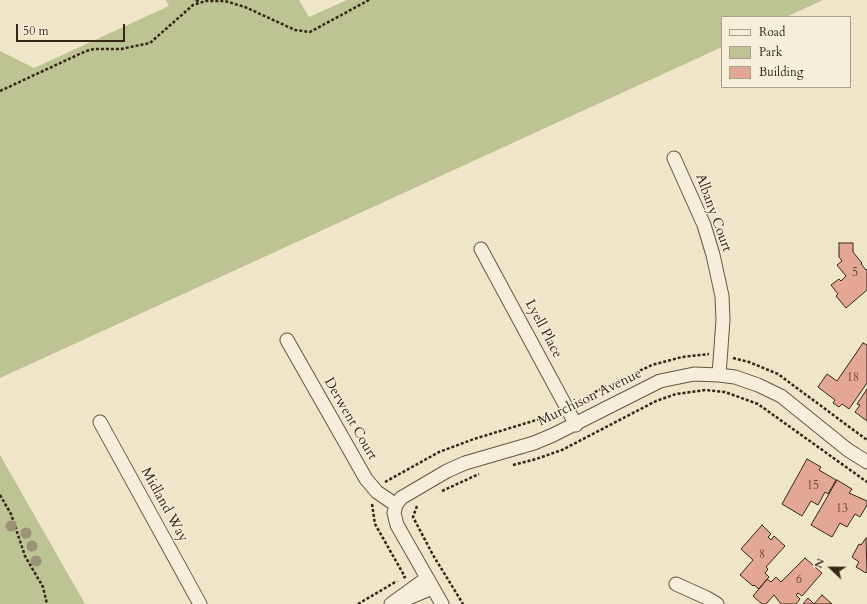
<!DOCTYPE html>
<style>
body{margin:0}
#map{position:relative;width:867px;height:604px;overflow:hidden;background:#efe5c8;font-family:Cardo,serif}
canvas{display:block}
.legend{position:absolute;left:721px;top:16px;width:130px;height:72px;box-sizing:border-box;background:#f5eedb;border:1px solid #a89e8c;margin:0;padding:5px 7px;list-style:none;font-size:12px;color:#352716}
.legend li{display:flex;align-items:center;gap:8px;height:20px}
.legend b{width:20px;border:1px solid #a89e8c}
.north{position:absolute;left:811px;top:548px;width:40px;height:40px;-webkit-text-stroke:3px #f5eedb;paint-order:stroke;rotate:292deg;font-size:11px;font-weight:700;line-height:16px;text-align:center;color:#352716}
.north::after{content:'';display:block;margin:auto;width:14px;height:18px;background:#352716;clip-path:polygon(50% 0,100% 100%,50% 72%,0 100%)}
.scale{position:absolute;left:16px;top:24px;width:109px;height:18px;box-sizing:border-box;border:2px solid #352716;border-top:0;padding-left:5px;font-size:12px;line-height:14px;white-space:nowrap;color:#352716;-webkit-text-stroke:3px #f5eedb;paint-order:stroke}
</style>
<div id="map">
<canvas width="867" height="604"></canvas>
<ul class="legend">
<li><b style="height:5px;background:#f5eedb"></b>Road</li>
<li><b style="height:11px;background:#bec393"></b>Park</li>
<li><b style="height:11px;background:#e5a795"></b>Building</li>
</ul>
<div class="north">N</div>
<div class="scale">50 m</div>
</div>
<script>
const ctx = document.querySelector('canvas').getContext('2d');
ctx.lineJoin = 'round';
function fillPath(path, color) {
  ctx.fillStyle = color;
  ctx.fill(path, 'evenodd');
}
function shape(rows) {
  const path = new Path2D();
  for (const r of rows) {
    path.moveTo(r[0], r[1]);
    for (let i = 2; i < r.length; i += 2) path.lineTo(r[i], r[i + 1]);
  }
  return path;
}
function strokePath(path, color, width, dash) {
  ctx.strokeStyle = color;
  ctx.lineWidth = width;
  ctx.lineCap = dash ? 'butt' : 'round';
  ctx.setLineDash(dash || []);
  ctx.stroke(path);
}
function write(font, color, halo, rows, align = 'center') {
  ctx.font = font + ' Cardo,serif';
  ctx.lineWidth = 3;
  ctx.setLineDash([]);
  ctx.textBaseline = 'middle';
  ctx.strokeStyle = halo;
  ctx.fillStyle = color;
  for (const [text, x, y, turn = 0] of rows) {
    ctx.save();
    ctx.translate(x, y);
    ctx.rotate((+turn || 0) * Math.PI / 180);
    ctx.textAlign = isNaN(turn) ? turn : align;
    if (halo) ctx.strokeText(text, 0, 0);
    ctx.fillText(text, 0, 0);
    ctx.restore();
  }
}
const green = shape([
 [166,0,299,0,309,17,347,0,823,0,786,17,722,17,722,47,0,378,0,51,34,68,169,6],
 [0,455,85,604,0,604]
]);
const building = shape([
 [839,243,853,243,853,252,862,263,861,264,866,270,867,269,867,290,846,308,836,296,838,294,831,285,839,279,841,281,846,276,837,265,842,261,839,257,839,243],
 [863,343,867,345,867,383,849,409,842,404,839,407,833,403,835,400,818,387,827,374,837,381,863,343],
 [867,389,867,421,855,412,860,405,857,404,867,389],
 [807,459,821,467,819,470,836,480,828,494,825,492,818,505,811,501,802,516,782,504,807,459],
 [837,480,852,489,849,493,867,501,867,505,860,517,855,514,847,527,840,523,832,537,811,525,837,480],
 [762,525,771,534,768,537,771,540,774,536,785,546,766,567,768,569,765,573,769,577,759,589,754,585,753,586,740,575,753,560,741,549,762,525],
 [866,538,867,572,866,573,856,567,859,562,852,557,859,544,861,545,866,538],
 [805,558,822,573,802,596,798,593,796,595,800,599,796,604,781,604,774,595,766,604,762,604,753,596,767,579,771,582,776,577,781,582,805,558],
 [822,595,832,604,803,604,808,598,814,604,822,595]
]);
const path = shape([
 [196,0,200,3],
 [0,91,86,51,94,49,121,49,150,43,193,5,206,1,225,1,245,7,295,30,310,32,369,0],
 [733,358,749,362,778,374,867,440],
 [578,403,591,394,652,365,682,357,709,354],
 [513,465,536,459,562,450,656,401,676,394,706,390,725,392,758,404,867,482],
 [385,482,439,452,474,439,556,414],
 [442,491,479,474],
 [0,495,11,514,25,556,43,587,47,604],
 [372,504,375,524,405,577,403,578],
 [417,506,413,517,433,555,463,604],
 [358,604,397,581]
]);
const street = shape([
 [674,158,704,225,713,255,722,296,723,320,719,375],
 [481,249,576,425],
 [287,340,366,479,377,492,396,505],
 [100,422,200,604],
 [676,584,707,598,717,604],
 [399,602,432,588],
 [391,604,427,578],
 [442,604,397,525,394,513,396,505,401,498,447,471,465,463,534,443,553,435,660,381,694,374,719,375,735,377,758,385,781,396,848,450,867,462]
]);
const trees = [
 [11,526],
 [26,533],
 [32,546],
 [36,561]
];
const numberNames = [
 ["5",855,273],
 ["18",853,378],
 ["15",813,486],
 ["13",842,509],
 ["8",762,555],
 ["6",799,580]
];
const streetNames = [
 ["Albany Court",713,213,70],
 ["Lyell Place",543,329,62],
 ["Murchison Avenue",590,398,-26],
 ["Derwent Court",350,419,60],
 ["Midland Way",164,505,61]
];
fillPath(green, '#bec393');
fillPath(building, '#e5a795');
strokePath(building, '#352716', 1);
strokePath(street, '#645642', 15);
strokePath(path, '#352716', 2.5, [3, 2]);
strokePath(street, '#f5eedb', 13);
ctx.fillStyle = '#9b9277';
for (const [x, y] of trees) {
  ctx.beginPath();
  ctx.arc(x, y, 5.5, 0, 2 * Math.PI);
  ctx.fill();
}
write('12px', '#614736', null, numberNames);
write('14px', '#352716', '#f5eedb', streetNames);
</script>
